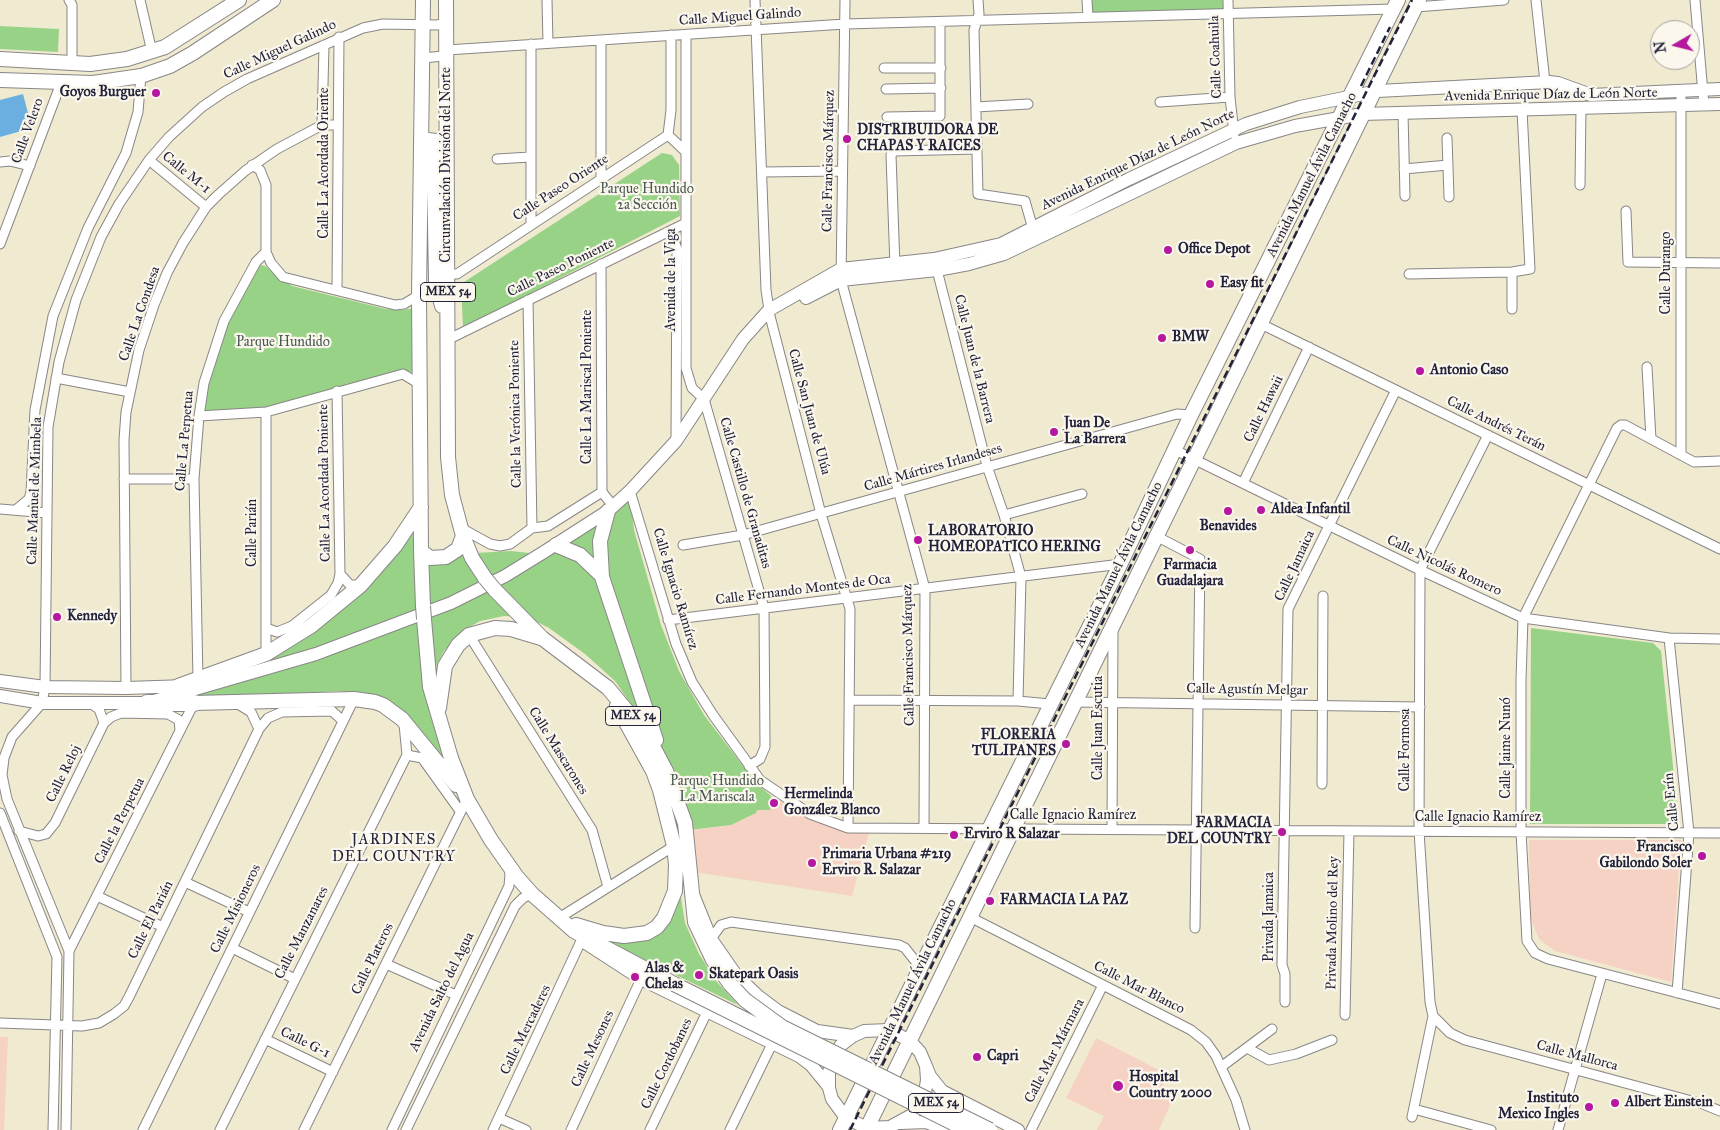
<!DOCTYPE html>
<meta charset="utf-8">
<style>
body{margin:0}
#map{position:relative;width:1720px;height:1130px;overflow:hidden;background:#f0ead0;font-family:"IM FELL Great Primer",serif}
canvas{display:block}
.north{position:absolute;left:1650px;top:20px;width:50px;height:50px;box-sizing:border-box;background:#fbf7ec;border:1px solid #a4a2a5;border-radius:50%;rotate:262deg;font-size:14px;font-weight:700;line-height:20px;text-align:center;color:#22223b}
.north::after{content:'';display:block;margin:auto;width:18px;height:22px;background:#b5179e;clip-path:polygon(50% 0,100% 100%,50% 72%,0 100%)}
</style>
<div id="map">
<canvas width="1720" height="1130"></canvas>
<div class="north">N</div>
</div>
<script>
const ctx = document.querySelector('canvas').getContext('2d');
ctx.lineJoin = 'round';
function fillPath(path, color) {
  ctx.fillStyle = color;
  ctx.fill(path, 'evenodd');
}
function shape(rows) {
  const path = new Path2D();
  for (const r of rows) {
    path.moveTo(r[0], r[1]);
    for (let i = 2; i < r.length; i += 2) path.lineTo(r[i], r[i + 1]);
  }
  return path;
}
function strokePath(path, color, width, dash) {
  ctx.strokeStyle = color;
  ctx.lineWidth = width;
  ctx.lineCap = dash ? 'butt' : 'round';
  ctx.setLineDash(dash || []);
  ctx.stroke(path);
}
function write(font, color, halo, rows, align = 'center') {
  ctx.font = font + ' "IM FELL Great Primer",serif';
  ctx.lineWidth = 4.5;
  ctx.setLineDash([]);
  ctx.textBaseline = 'middle';
  ctx.strokeStyle = halo;
  ctx.fillStyle = color;
  for (const [text, x, y, turn = 0] of rows) {
    ctx.save();
    ctx.translate(x, y);
    ctx.rotate((+turn || 0) * Math.PI / 180);
    ctx.textAlign = isNaN(turn) ? turn : align;
    if (halo) ctx.strokeText(text, 0, 0);
    ctx.fillText(text, 0, 0);
    ctx.restore();
  }
}
const built = shape([
 [771,796,806,817,838,830,869,833,852,896,694,872,696,853,694,852,691,830,731,825,756,813,757,810,770,810],
 [1529,840,1681,840,1671,982,1555,951,1539,939,1530,917],
 [0,1037,8,1037,4,1130,0,1130],
 [1096,1038,1157,1069,1171,1103,1159,1130,1097,1130,1104,1116,1066,1098]
]);
const green = shape([
 [1088,0,1224,0,1224,11,1089,15],
 [0,26,59,29,58,52,0,49],
 [662,153,672,155,679,165,680,216,463,328,461,284],
 [260,265,265,266,292,286,386,309,402,310,414,308,412,342,414,372,397,371,262,410,206,414,202,410,221,340,244,289],
 [630,494,634,530,661,625,679,671,704,715,756,783,771,796,770,810,757,810,756,813,731,825,689,830,652,734,615,681,585,654,549,628,527,617,504,616,480,621,466,629,444,651,435,668,429,690,429,712,447,766,415,723,396,706,376,696,338,691,203,699,199,696,198,693,303,635,411,528,416,549,422,556,511,551,547,555],
 [1531,628,1653,643,1661,651,1679,824,1530,824],
 [679,885,685,923,699,954,717,982,738,1005,626,951,604,937,650,937]
]);
const water = shape([
 [23,94,32,128,0,137,0,100]
]);
const street = shape([
 [69,0,72,5,72,63],
 [140,0,152,52],
 [547,0,548,43],
 [755,0,766,290,770,316,821,514,850,609,848,828],
 [845,0,841,280,925,589,924,828],
 [978,0,979,14,974,30,978,194,1025,201,1031,222],
 [1087,0,1088,17],
 [1228,0,1230,97,1234,134],
 [1536,0,1545,82],
 [1695,0,1704,105],
 [1416,7,1504,0],
 [686,35,686,368,692,388,704,399,764,608,765,747,760,759,749,766],
 [423,58,443,56,447,50,845,24,1394,9],
 [884,68,941,68],
 [886,89,941,88],
 [1160,102,1230,97],
 [976,107,1028,104],
 [1403,113,1405,196],
 [887,117,940,116,940,22],
 [322,125,324,45],
 [668,135,671,110,671,35],
 [668,135,686,152],
 [1447,138,1449,197],
 [497,159,530,157],
 [149,160,206,207],
 [0,162,10,161,30,166],
 [1404,169,1448,165],
 [763,172,842,171],
 [601,179,601,40],
 [1580,185,1581,108],
 [1626,211,1628,262,1720,263],
 [531,224,531,44],
 [667,232,673,238,677,249,676,439],
 [0,244,61,83],
 [266,252,271,263,283,277,395,305,404,304,419,295],
 [601,264,602,492,613,506],
 [936,266,987,466,1004,515,1021,577,1018,701],
 [895,267,891,155,894,151,977,149],
 [1512,272,1512,309],
 [448,274,457,274,668,135],
 [1409,274,1512,272,1530,269,1522,110],
 [337,290,339,37],
 [528,300,532,528],
 [1259,323,1720,549],
 [449,339,686,223],
 [1647,367,1651,439],
 [56,378,130,392],
 [199,416,266,412,403,374,421,385],
 [1175,450,1420,570,1523,618,1669,638,1720,639],
 [1681,455,1681,91],
 [1720,461,1694,462,1625,425,1621,425,1617,428,1523,618,1521,680,1521,832,1527,941,1535,953,1548,959,1720,1004],
 [124,479,194,479],
 [1243,483,1309,347],
 [630,491,676,644,692,682,713,715,760,780,810,814,848,828,1720,833],
 [0,509,47,513],
 [17,509,29,499,31,492,35,410,53,316,88,228,126,153,138,112,141,76],
 [1004,515,1082,494],
 [461,528,490,544,500,546,510,544,532,528,548,526,602,492],
 [1156,536,1200,559,1195,928],
 [683,545,743,535,1177,414,1191,415],
 [340,574,350,585,361,585],
 [668,620,1113,565,1119,567],
 [266,628,277,632,292,626,331,595,338,583,340,574,337,391],
 [469,635,592,830,608,887],
 [1669,638,1689,833,1677,993],
 [266,654,266,412],
 [198,680,194,479,199,416,204,383,224,321,256,262,266,252,266,185,260,170,252,165],
 [126,688,124,440,126,412,139,350,154,305,167,273,183,243,206,207,219,194,245,171,277,149,322,125,338,125],
 [849,700,1018,701,1050,704],
 [1075,702,1420,707],
 [238,704,251,712,259,729],
 [104,723,111,717,121,713,168,714,179,720,180,730],
 [407,755,422,758,460,811],
 [1322,784,1323,596],
 [0,813,57,957,53,1130],
 [1112,830,1113,630],
 [19,831,38,836,46,834,55,823,104,723,99,709,90,703],
 [185,882,249,912],
 [97,896,163,927],
 [970,917,1191,1030,1206,1042,1216,1056,1236,1100,1245,1130],
 [559,918,674,846],
 [711,939,721,925,731,922,899,945,905,948,920,967],
 [232,948,295,979],
 [69,951,194,703],
 [386,964,456,995],
 [1285,1002,1285,974,1282,965,1288,609,1396,390],
 [1345,1015,1349,831],
 [1433,1016,1450,1033,1465,1040,1703,1104,1720,1111],
 [0,1023,82,1026,99,1023,114,1014,124,1006,129,997,259,729,268,718,282,712,332,711,343,721],
 [265,1039,333,1072],
 [1247,1048,1269,1060,1296,1054,1332,1040],
 [1221,1067,1272,1029],
 [1414,1109,1491,1130],
 [1412,1117,1433,1016,1430,1002,1419,831,1420,570,1488,435],
 [499,1118,526,1130],
 [66,1130,69,951,7,799,2,775,4,758,12,737,42,703,45,687,48,427,59,362,76,300,101,237,119,204,149,160,169,137,202,107,224,92,247,79,363,28,383,24,437,25,447,23],
 [143,1130,354,699],
 [220,1130,407,755,404,724],
 [304,1130,467,799],
 [392,1130,509,886,510,874,509,867],
 [406,1130,515,906,523,898,532,894],
 [493,1130,581,941],
 [571,1130,641,979],
 [650,1130,708,1010],
 [730,1130,773,1042],
 [1031,1130,1103,985],
 [1558,1130,1602,974]
]);
const secondary = shape([
 [806,298,841,280,937,270,969,264,1004,254,1236,143,1295,126,1362,114,1720,104],
 [0,681,45,687,126,688,187,686],
 [0,696,42,703,147,703,316,654,451,603,505,576,544,552,608,511,630,491,676,441,743,339,769,310,841,269,934,259,1001,244,1129,179,1246,124,1300,107,1378,91,1549,82,1558,83,1591,95,1720,89],
 [694,897,711,939,736,975,758,996,778,1011,817,1031,853,1036],
 [584,942,641,979,799,1056,811,1065,829,1087],
 [926,1066,927,1080,925,1093,920,1105,912,1115,890,1127,867,1128,846,1118,832,1099,829,1088,829,1072,833,1058,841,1045,853,1036,864,1031,889,1030,910,1041,920,1052,926,1066,930,1076,942,1091,1018,1130],
 [901,1123,926,1122,947,1130]
]);
const primary = shape([
 [423,0,419,295,421,551,423,606],
 [446,0,448,457,452,495,463,536,472,558,485,578],
 [0,59,90,64,127,59,165,47,239,0],
 [0,80,93,83,141,76,170,66,193,53,273,0],
 [425,152,425,143,428,140,436,141,434,169,436,281,442,306],
 [608,511,600,541,602,577,656,740],
 [556,545,580,555,602,576],
 [421,551,430,558,446,557,458,549,463,536],
 [495,590,542,638,608,688,647,735,666,771,685,823,695,922,713,960,730,984],
 [424,619,430,687,451,758,467,799,491,840,517,877,532,894,574,931,674,984],
 [178,686,266,654,311,626,361,585,395,546,421,507],
 [194,703,354,699,375,702,383,705,402,719,456,785],
 [439,708,445,666,458,645,469,635,495,628,511,629,541,638],
 [576,925,603,933,624,936,647,933,657,927,664,918,675,891,676,865,674,846,660,790,653,771,617,706],
 [840,1130,1119,567,1191,415,1398,0],
 [866,1130,1419,0]
]);
const highway = shape([
 [147,703,194,703]
]);
const rail = shape([
 [1361,86,1390,27],
 [850,1130,1412,0]
]);
const primaryBridge = shape([
 [485,578,495,590],
 [423,606,424,619],
 [674,984,967,1130],
 [730,984,745,1000,782,1027,990,1130]
]);
const markers = [
 [156,93,5,"#b5179e"],
 [847,139,5,"#b5179e"],
 [1168,250,5,"#b5179e"],
 [1210,284,5,"#b5179e"],
 [1162,338,5,"#b5179e"],
 [1420,371,5,"#b5179e"],
 [1054,432,5,"#b5179e"],
 [1261,510,5,"#b5179e"],
 [1228,511,5,"#b5179e"],
 [918,540,5,"#b5179e"],
 [1190,550,5,"#b5179e"],
 [57,617,5,"#b5179e"],
 [1066,744,5,"#b5179e"],
 [774,803,5,"#b5179e"],
 [1282,832,5,"#b5179e"],
 [954,835,5,"#b5179e"],
 [1702,856,5,"#b5179e"],
 [812,863,5,"#b5179e"],
 [990,901,5,"#b5179e"],
 [699,975,5,"#b5179e"],
 [635,977,5,"#b5179e"],
 [977,1057,5,"#b5179e"],
 [1118,1086,6,"#b5179e"],
 [1615,1103,5,"#b5179e"],
 [1589,1107,5,"#b5179e"]
];
const shields = [
 [448,292,55],
 [633,716,55],
 [936,1103,55]
];
const shieldNames = [
 ["MEX 54",448,292],
 ["MEX 54",633,716],
 ["MEX 54",936,1103]
];
const streetNames = [
 ["Calle Miguel Galindo",740,17,-4],
 ["Calle Miguel Galindo",280,50,-25],
 ["Calle Coahuila",1216,57,-92],
 ["Avenida Enrique Díaz de León Norte",1551,95,-1],
 ["Calle Velero",28,131,-70],
 ["Avenida Enrique Díaz de León Norte",1138,160,-26],
 ["Calle Francisco Márquez",829,161,-89],
 ["Calle La Acordada Oriente",325,163,-90],
 ["Circunvalación División del Norte",447,165,-90],
 ["Calle M-1",186,173,39],
 ["Avenida Manuel Ávila Camacho",1312,175,-63],
 ["Calle Paseo Oriente",561,188,-33],
 ["Calle Paseo Poniente",561,268,-26],
 ["Calle Durango",1667,273,-90],
 ["Avenida de la Viga",672,280,-90],
 ["Calle La Condesa",140,314,-71],
 ["Calle Juan de la Barrera",974,359,76],
 ["Calle La Mariscal Poniente",588,387,-90],
 ["Calle Hawaii",1264,409,-64],
 ["Calle San Juan de Ulúa",809,412,75],
 ["Calle la Verónica Poniente",516,414,-91],
 ["Calle Andrés Terán",1496,424,26],
 ["Calle La Perpetua",185,441,-85],
 ["Calle Mártires Irlandeses",933,468,-16],
 ["Calle La Acordada Poniente",325,483,-91],
 ["Calle Manuel de Mimbela",35,491,-88],
 ["Calle Castillo de Granaditas",745,493,74],
 ["Calle Parián",253,533,-90],
 ["Avenida Manuel Ávila Camacho",1119,565,-64],
 ["Calle Jamaica",1295,566,-65],
 ["Calle Nicolás Romero",1444,566,25],
 ["Calle Ignacio Ramírez",675,589,73],
 ["Calle Fernando Montes de Oca",803,590,-7],
 ["Calle Francisco Márquez",909,655,-91],
 ["Calle Agustín Melgar",1247,690,1],
 ["Calle Juan Escutia",1099,728,-90],
 ["Calle Jaime Nunó",1507,748,-90],
 ["Calle Formosa",1406,750,-90],
 ["Calle Mascarones",558,751,58],
 ["Calle Reloj",64,774,-64],
 ["Calle Erín",1672,802,-96],
 ["Calle Ignacio Ramírez",1073,816],
 ["Calle Ignacio Ramírez",1478,818],
 ["Calle la Perpetua",120,821,-63],
 ["Calle Misioneros",236,909,-64],
 ["Privada Jamaica",1270,917,-90],
 ["Calle El Parián",151,920,-64],
 ["Privada Molino del Rey",1333,923,-89],
 ["Calle Manzanares",302,933,-63],
 ["Calle Plateros",373,959,-64],
 ["Avenida Manuel Ávila Camacho",913,982,-64],
 ["Calle Mar Blanco",1139,988,27],
 ["Avenida Salto del Agua",442,992,-64],
 ["Calle Mercaderes",526,1030,-64],
 ["Calle G-1",305,1043,26],
 ["Calle Mesones",593,1049,-65],
 ["Calle Mar Mármara",1055,1051,-63],
 ["Calle Mallorca",1577,1056,15],
 ["Calle Cordobanes",667,1064,-64]
];
const poiNames = [
 ["Goyos Burguer",146,93,"right"],
 ["DISTRIBUIDORA DE",857,131],
 ["CHAPAS Y RAICES",857,147],
 ["Office Depot",1178,250],
 ["Easy fit",1220,284],
 ["BMW",1172,338],
 ["Antonio Caso",1430,371],
 ["Juan De",1064,424],
 ["La Barrera",1064,440],
 ["Aldea Infantil",1271,510],
 ["Benavides",1228,527,"center"],
 ["LABORATORIO",928,532],
 ["HOMEOPATICO HERING",928,548],
 ["Farmacia",1190,566,"center"],
 ["Guadalajara",1190,582,"center"],
 ["Kennedy",67,617],
 ["FLORERIA",1056,736,"right"],
 ["TULIPANES",1056,752,"right"],
 ["Hermelinda",784,795],
 ["González Blanco",784,811],
 ["FARMACIA",1272,824,"right"],
 ["DEL COUNTRY",1272,840,"right"],
 ["Erviro R Salazar",964,835],
 ["Francisco",1692,848,"right"],
 ["Gabilondo Soler",1692,864,"right"],
 ["Primaria Urbana #219",822,855],
 ["Erviro R. Salazar",822,871],
 ["FARMACIA LA PAZ",1000,901],
 ["Alas &",645,969],
 ["Chelas",645,985],
 ["Skatepark Oasis",709,975],
 ["Capri",987,1057],
 ["Hospital",1129,1078],
 ["Country 2000",1129,1094],
 ["Instituto",1579,1099,"right"],
 ["Mexico Ingles",1579,1115,"right"],
 ["Albert Einstein",1625,1103]
];
const parkNames = [
 ["Parque Hundido",647,190],
 ["2a Sección",647,206],
 ["Parque Hundido",283,343],
 ["Parque Hundido",717,782],
 ["La Mariscala",717,798]
];
const neighbourhoodNames = [
 ["JARDINES",394,840],
 ["DEL COUNTRY",394,857]
];
fillPath(built, '#f6d2c4');
fillPath(green, '#97d286');
fillPath(water, '#6baee0');
strokePath(street, '#898686', 11);
strokePath(secondary, '#898686', 14);
strokePath(primary, '#898686', 16);
strokePath(highway, '#898686', 18);
strokePath(street, '#fff', 9);
strokePath(secondary, '#fff', 12);
strokePath(primary, '#fff', 14);
strokePath(highway, '#fff', 16);
strokePath(rail, '#22223b', 2.5, [8, 4]);
strokePath(primaryBridge, '#898686', 16, []);
strokePath(primaryBridge, '#fff', 14);
for (const [x, y, r, color] of markers) {
  const dot = new Path2D();
  dot.arc(x, y, r, 0, 2 * Math.PI);
  ctx.fillStyle = color;
  ctx.fill(dot);
  strokePath(dot, '#fbf7ec', 2);
}
for (const [x, y, w] of shields) {
  const box = new Path2D();
  box.roundRect(x - w / 2, y - 9.5, w, 19, 4);
  ctx.fillStyle = '#fbf7ec';
  ctx.fill(box);
  strokePath(box, '#22223b', 1);
}
write('bold 12px', '#22223b', null, shieldNames);
write('14px', '#22223b', '#fbf7ec', streetNames);
write('bold 14px', '#22223b', '#fbf7ec', poiNames, 'left');
write('14px', '#455752', '#fbf7ec', parkNames);
ctx.letterSpacing = '1px';
write('15px', '#22223b', '#fbf7ec', neighbourhoodNames);
ctx.letterSpacing = '0px';
</script>
